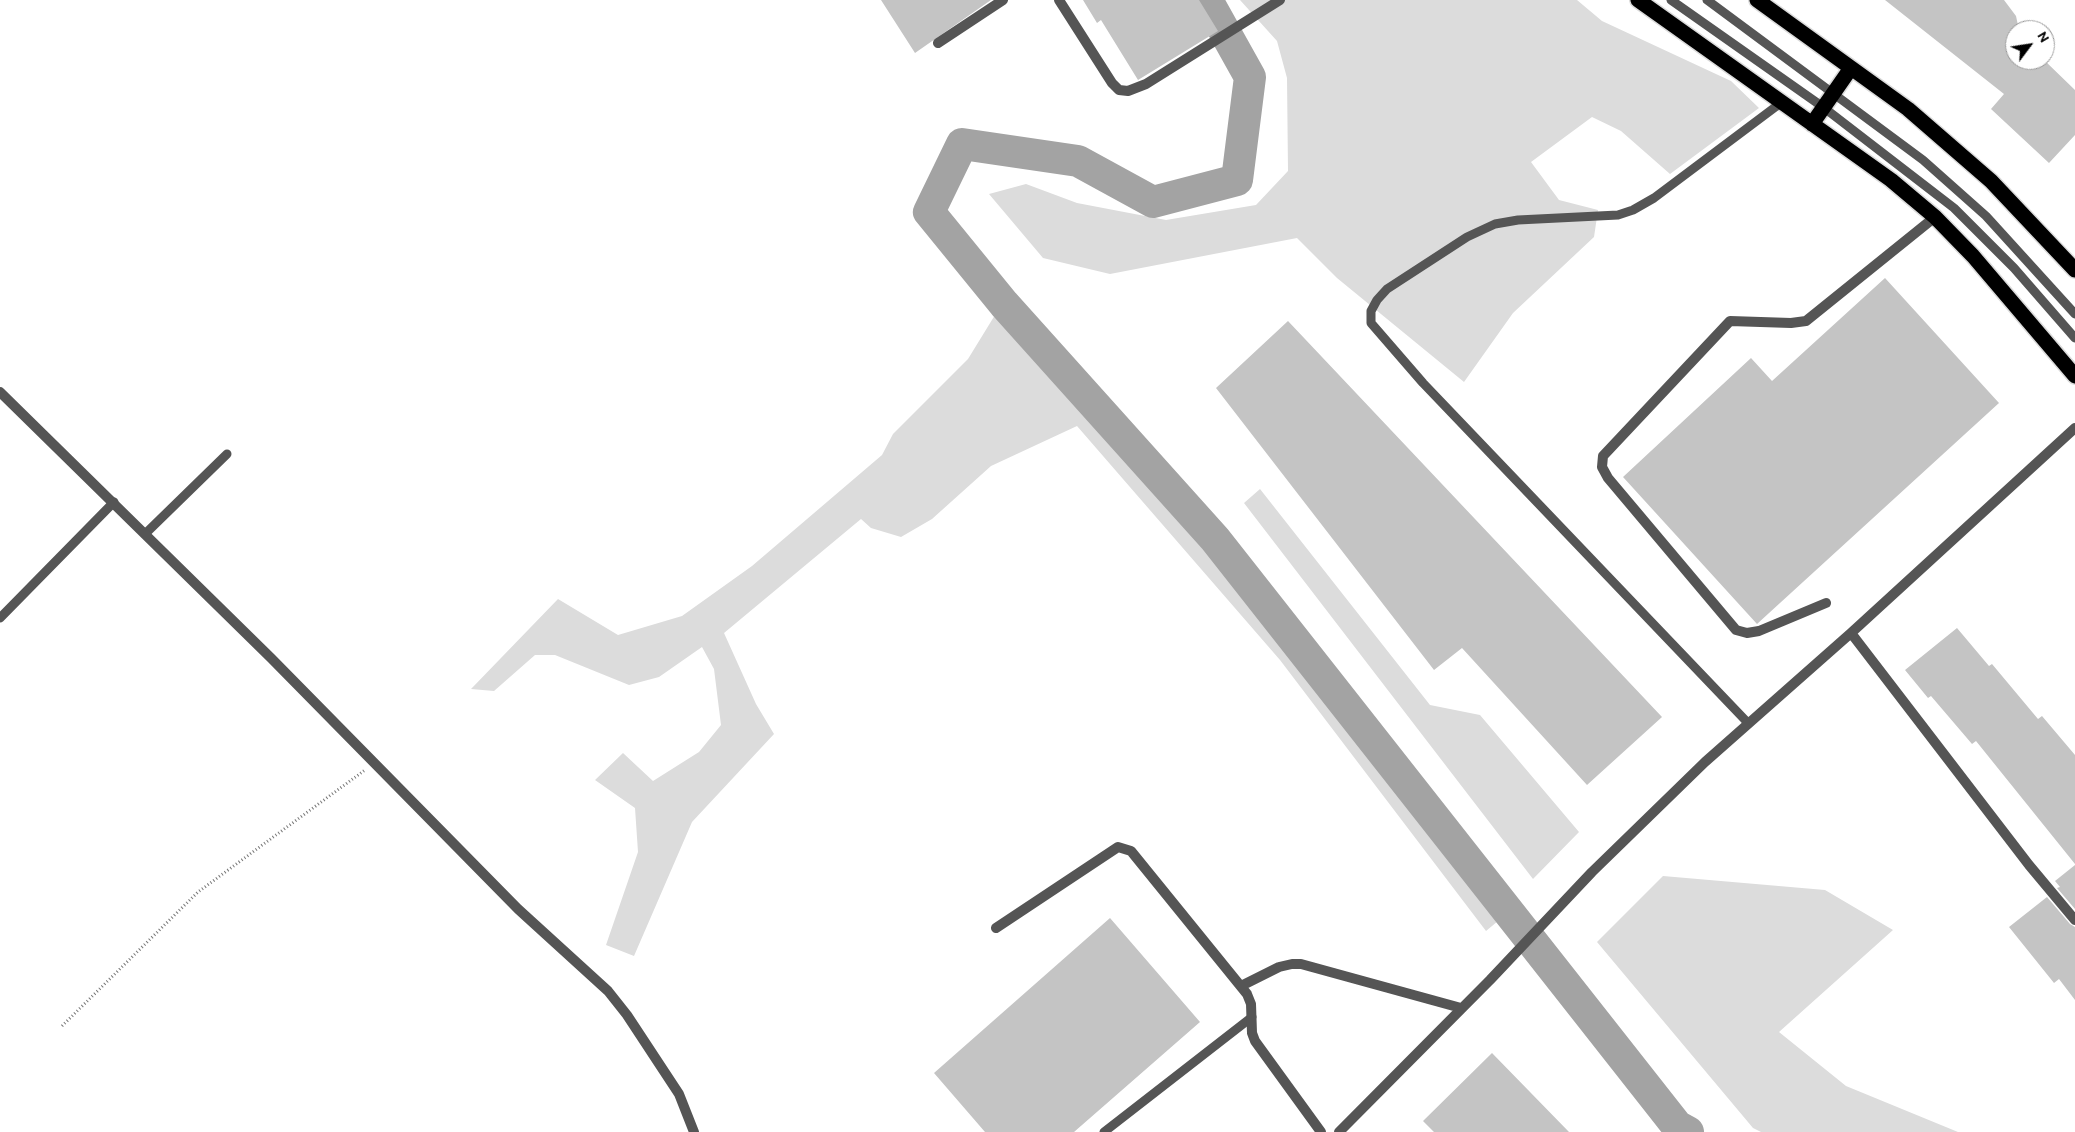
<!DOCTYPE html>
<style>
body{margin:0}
#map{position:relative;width:2075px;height:1132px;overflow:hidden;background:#fff;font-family:Overpass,sans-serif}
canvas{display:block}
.north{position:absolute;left:2005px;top:20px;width:50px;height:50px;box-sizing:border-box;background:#fff;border:1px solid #999;border-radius:50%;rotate:59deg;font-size:14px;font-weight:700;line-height:20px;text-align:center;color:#000}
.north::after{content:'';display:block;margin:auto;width:18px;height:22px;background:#000;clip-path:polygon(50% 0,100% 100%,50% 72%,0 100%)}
</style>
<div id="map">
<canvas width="2075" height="1132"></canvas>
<div class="north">N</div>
</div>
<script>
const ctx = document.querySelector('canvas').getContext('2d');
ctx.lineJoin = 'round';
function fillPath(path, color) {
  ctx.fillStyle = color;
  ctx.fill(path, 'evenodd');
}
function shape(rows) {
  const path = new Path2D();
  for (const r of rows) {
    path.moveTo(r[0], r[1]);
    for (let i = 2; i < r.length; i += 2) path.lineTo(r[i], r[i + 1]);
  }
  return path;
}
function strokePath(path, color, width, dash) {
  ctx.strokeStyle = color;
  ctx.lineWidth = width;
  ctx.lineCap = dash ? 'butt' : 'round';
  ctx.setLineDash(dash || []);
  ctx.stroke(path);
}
const green = shape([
 [1240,0,1577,0,1602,21,1731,81,1759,108,1670,174,1621,131,1592,117,1531,162,1559,200,1598,210,1594,237,1513,313,1464,382,1337,278,1297,238,1110,274,1043,258,989,194,1026,184,1077,203,1166,220,1256,205,1288,171,1287,78,1277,41],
 [995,315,1071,392,1248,591,1498,921,1486,931,1280,660,1077,426,991,466,932,519,901,537,871,528,861,519,724,633,756,704,774,734,692,822,634,956,606,945,638,852,635,808,595,780,623,753,653,781,699,752,721,725,714,669,702,647,659,677,629,685,555,655,535,655,494,691,471,689,558,599,618,635,682,616,752,566,882,455,893,434,968,359],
 [1260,489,1430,705,1480,715,1579,832,1533,879,1244,503],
 [1663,876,1825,890,1893,930,1779,1032,1846,1086,1958,1132,1761,1132,1753,1128,1597,942]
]);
const river = shape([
 [1207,0,1250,77,1237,180,1153,202,1078,161,962,144,929,212,1004,304,1215,539,1677,1126,1688,1132]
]);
const building = shape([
 [881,0,991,0,915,53],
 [1083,0,1199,0,1218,31,1138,80,1101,20,1097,23],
 [1885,0,2004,0,2016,16,2019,30,2015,30,2015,60,2044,60,2075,90,2075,135,2049,163,1991,109,2004,94],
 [1885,278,1999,403,1757,624,1623,477,1751,358,1772,381],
 [1288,321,1662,717,1587,785,1462,648,1434,670,1216,388],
 [1957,628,1989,666,1992,664,2038,719,2042,716,2075,755,2075,864,1976,741,1972,744,1931,696,1928,698,1905,670],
 [2075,865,2075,909,2057,888,2060,887,2055,881],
 [2047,897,2070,924,2075,927,2075,1000,2059,979,2054,983,2009,927],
 [1110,918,1200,1022,1074,1132,985,1132,934,1073],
 [1492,1053,1569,1132,1434,1132,1423,1121]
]);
const path = shape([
 [62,1026,198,892,365,770]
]);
const lane = shape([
 [1671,0,1823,107,1954,208,2014,268,2075,338],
 [1707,0,1923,160,1986,216,2075,314],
 [145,534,227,454],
 [0,618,114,502],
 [1748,723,1423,383,1371,323,1371,311,1377,300,1387,289,1467,237,1495,224,1518,220,1618,215,1633,210,1654,198,1782,102],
 [1104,1132,1252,1017]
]);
const street = shape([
 [1059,0,1112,83,1119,90,1128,91,1146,84,1280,0],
 [938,43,1003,0],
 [0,392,271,658,518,909,608,991,627,1015,679,1094,694,1132],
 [1826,603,1759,631,1747,633,1736,630,1608,478,1602,467,1603,456,1730,321,1791,323,1806,321,1935,217],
 [1851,633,2029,865,2075,920],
 [996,928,1118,847,1131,851,1247,994,1251,1004,1252,1033,1255,1041,1321,1132],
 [1241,986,1279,967,1292,964,1301,964,1461,1008],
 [1339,1132,1490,980,1592,872,1705,762,1851,633,2075,428]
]);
const highway = shape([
 [1638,0,1891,180,1935,217,1973,256,2075,376],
 [1757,0,1908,109,1991,181,2075,270],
 [1812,124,1851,68]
]);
fillPath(green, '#dcdcdc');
strokePath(river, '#a3a3a3', 32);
fillPath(building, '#c4c4c4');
strokePath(highway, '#dbdbdb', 18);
strokePath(path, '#777', 3, [1, 2.5]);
strokePath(lane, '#555', 9);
strokePath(street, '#555', 10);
strokePath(highway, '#000', 15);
</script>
